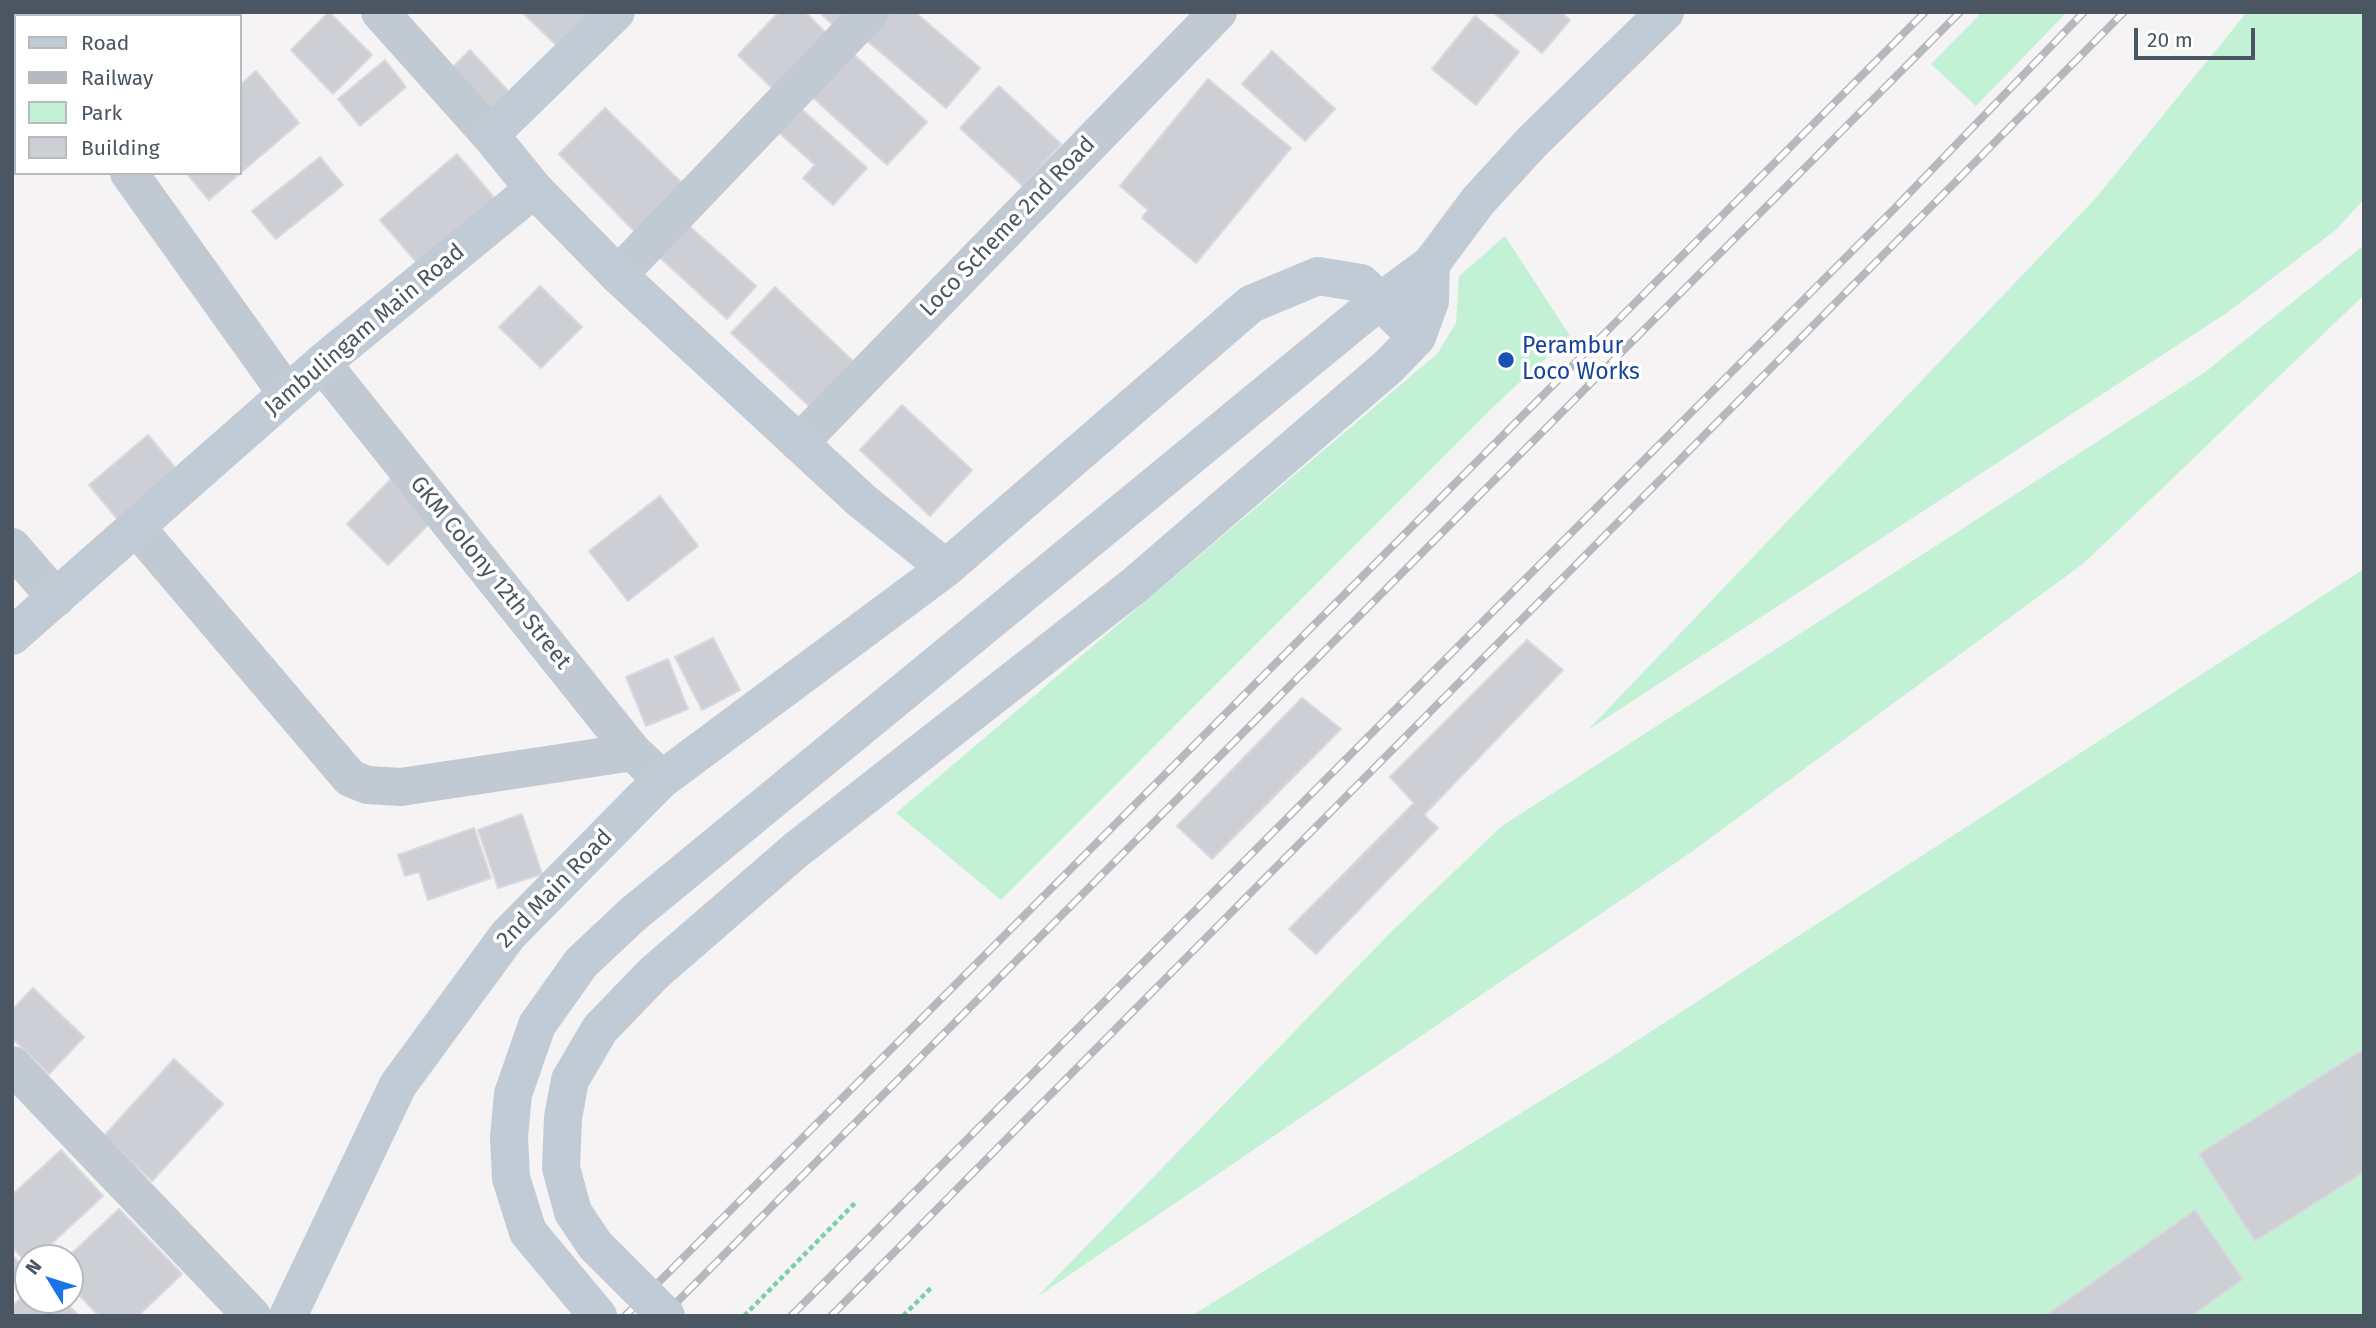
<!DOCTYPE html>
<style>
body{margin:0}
#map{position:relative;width:2376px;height:1328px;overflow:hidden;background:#f5f3f3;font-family:"Fira Sans",sans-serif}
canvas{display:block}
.frame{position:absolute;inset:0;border:14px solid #4a5661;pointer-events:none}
.legend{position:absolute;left:14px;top:14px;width:228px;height:161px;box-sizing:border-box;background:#fff;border:2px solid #b7bbc0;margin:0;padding:9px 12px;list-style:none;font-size:21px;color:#4a5661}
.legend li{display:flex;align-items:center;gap:14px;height:35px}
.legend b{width:35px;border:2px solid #b7bbc0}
.north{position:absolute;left:14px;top:1244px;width:70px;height:70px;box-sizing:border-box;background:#fff;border:2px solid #b7bbc0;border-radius:50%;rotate:308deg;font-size:19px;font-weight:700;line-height:28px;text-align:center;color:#4a5661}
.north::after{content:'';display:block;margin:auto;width:24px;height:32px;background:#1a73e8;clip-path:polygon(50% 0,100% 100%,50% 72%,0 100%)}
.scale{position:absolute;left:2134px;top:28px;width:121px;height:32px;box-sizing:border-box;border:4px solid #4a5661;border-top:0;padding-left:9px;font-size:21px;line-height:24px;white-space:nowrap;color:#4a5661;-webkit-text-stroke:5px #fff;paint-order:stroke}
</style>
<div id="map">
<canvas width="2376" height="1328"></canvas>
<div class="frame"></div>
<ul class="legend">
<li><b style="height:9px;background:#c1cbd6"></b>Road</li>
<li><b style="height:9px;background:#b5b8bd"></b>Railway</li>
<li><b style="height:19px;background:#c3f1d5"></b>Park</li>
<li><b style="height:19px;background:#cdcfd5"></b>Building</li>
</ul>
<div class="north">N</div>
<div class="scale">20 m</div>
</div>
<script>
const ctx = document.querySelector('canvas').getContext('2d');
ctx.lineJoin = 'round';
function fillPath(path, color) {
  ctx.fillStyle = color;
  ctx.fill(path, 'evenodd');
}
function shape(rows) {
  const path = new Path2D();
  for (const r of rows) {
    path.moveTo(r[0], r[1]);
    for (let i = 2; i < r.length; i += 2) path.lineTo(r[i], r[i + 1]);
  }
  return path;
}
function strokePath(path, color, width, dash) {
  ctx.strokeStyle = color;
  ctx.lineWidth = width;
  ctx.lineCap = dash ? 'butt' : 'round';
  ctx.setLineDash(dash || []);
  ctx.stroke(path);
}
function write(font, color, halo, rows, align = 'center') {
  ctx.font = font + ' "Fira Sans",sans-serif';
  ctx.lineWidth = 7;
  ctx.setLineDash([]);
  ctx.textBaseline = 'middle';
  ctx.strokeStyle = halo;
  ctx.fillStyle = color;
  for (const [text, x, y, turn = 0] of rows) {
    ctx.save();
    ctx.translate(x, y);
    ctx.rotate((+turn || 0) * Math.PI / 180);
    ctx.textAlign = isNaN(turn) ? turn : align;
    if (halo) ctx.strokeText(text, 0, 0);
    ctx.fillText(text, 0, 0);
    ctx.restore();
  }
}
const green = shape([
 [1982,12,2067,12,1976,106,1931,64],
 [2247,12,2364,12,2364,199,2337,229,2228,312,1588,730,2095,199],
 [1505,236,1570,336,1491,409,1001,900,896,813,1437,354,1456,323,1459,276],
 [2364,245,2364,295,2084,563,1690,853,1037,1297,1392,931,1502,826,2205,372],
 [2364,569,2364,1316,1191,1316,1607,1060]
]);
const building = shape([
 [329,12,372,55,333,94,291,50,329,12],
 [522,12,590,12,557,46,522,12],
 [779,12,805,12,828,35,775,91,738,55,779,12],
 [819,12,849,12,835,27,819,12],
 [889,12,915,12,980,68,946,108,865,39,889,12],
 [1493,12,1561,12,1570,20,1542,53,1493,12],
 [1475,16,1519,52,1476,105,1432,69,1475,16],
 [470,50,510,93,489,113,448,72,470,50],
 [850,51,927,122,887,165,810,95,850,51],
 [1272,51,1335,109,1305,141,1242,84,1272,51],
 [385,60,406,87,360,126,338,99,385,60],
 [256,71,299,123,209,200,186,173,240,173,240,85,256,71],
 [1208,79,1291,148,1196,263,1142,218,1148,210,1120,186,1208,79],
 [999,86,1061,144,1023,186,960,128,999,86],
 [797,105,867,168,833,205,803,178,815,165,775,129,797,105],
 [605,108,683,184,636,233,559,154,605,108],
 [457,154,496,200,419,265,380,220,457,154],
 [320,157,343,185,276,239,252,211,320,157],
 [686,223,756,286,727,319,657,255,686,223],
 [540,286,582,327,541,368,499,327,540,286],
 [775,287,853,361,810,407,731,333,775,287],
 [902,405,972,470,930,516,860,450,902,405],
 [148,435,178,471,119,521,89,485,148,435],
 [394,476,435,518,388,565,347,524,394,476],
 [660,496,698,546,628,601,589,551,660,496],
 [713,638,740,690,702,710,675,657,713,638],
 [1527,640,1563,670,1424,815,1438,828,1316,954,1289,929,1414,803,1390,777,1527,640],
 [668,659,688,709,646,726,626,677,668,659],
 [1302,698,1341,729,1212,859,1177,826,1302,698],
 [522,814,542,874,498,888,478,830,522,814],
 [474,828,491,878,428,900,419,872,405,876,398,855,474,828],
 [33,988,84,1037,49,1074,12,1038,12,1010,33,988],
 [2364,1049,2364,1172,2255,1241,2199,1154,2364,1049],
 [174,1059,223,1104,152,1181,104,1136,174,1059],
 [61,1150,103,1196,36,1258,28,1258,28,1264,12,1247,12,1195,61,1150],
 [119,1209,182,1274,138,1316,99,1316,70,1285,70,1258,67,1258,119,1209],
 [2195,1210,2243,1279,2191,1316,2045,1316,2195,1210],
 [12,1255,24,1268,12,1280,12,1255],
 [28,1291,28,1300,63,1300,79,1316,12,1316,12,1307,28,1291]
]);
const path = shape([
 [744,1316,856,1202],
 [903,1316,931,1288]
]);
const street = shape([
 [17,12,19,16],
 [380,12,490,135],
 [129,173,287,394],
 [618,275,870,12],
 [322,363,633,752,648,766],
 [799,443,1218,12],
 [136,527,350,778,367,785,401,787,633,752],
 [12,547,56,598],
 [12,1065,252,1316]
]);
const secondary = shape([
 [616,12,490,135,534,189,618,275,862,501,946,568,1251,304,1318,276,1361,283,1417,337],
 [12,636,322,363,534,189],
 [573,1212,561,1168,563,1118,570,1080,600,1029,654,973,796,850,1135,585,1389,366,1417,337,1430,301,1431,264],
 [288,1316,398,1085,508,935,661,780,946,568],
 [598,1316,528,1232,511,1178,509,1137,513,1094,537,1025,581,963,632,915,1361,316,1431,264,1478,201,1532,142,1665,12]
]);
const rail = shape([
 [625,1316,1925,12],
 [663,1316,1960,12],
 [791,1316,1893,210,2084,12],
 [831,1316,2124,12]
]);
const secondaryBridge = shape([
 [573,1212,595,1245,666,1316]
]);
const markers = [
 [1506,360,9,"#1a4fb4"]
];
const streetNames = [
 ["Loco Scheme 2nd Road",1008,227,-46],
 ["Jambulingam Main Road",365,330,-40],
 ["GKM Colony 12th Street",490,573,51],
 ["2nd Main Road",555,889,-46]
];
const transitNames = [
 ["Perambur",1522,347],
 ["Loco Works",1522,373]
];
fillPath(green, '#c3f1d5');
fillPath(building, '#cdcfd5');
strokePath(building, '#d7d9de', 2);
strokePath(path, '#7ad0a6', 4.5, [5, 3.5]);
strokePath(street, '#c1cad2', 38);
strokePath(secondary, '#c1cbd6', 38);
strokePath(rail, '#b5b8bd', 8);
strokePath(rail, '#fff', 5, [16]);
strokePath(secondaryBridge, '#c1cbd6', 38);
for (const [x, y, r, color] of markers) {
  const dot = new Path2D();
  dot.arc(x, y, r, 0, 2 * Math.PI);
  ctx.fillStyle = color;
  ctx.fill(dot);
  strokePath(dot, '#fff', 2.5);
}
write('23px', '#4a5661', '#fff', streetNames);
write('23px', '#164399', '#fff', transitNames, 'left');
</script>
